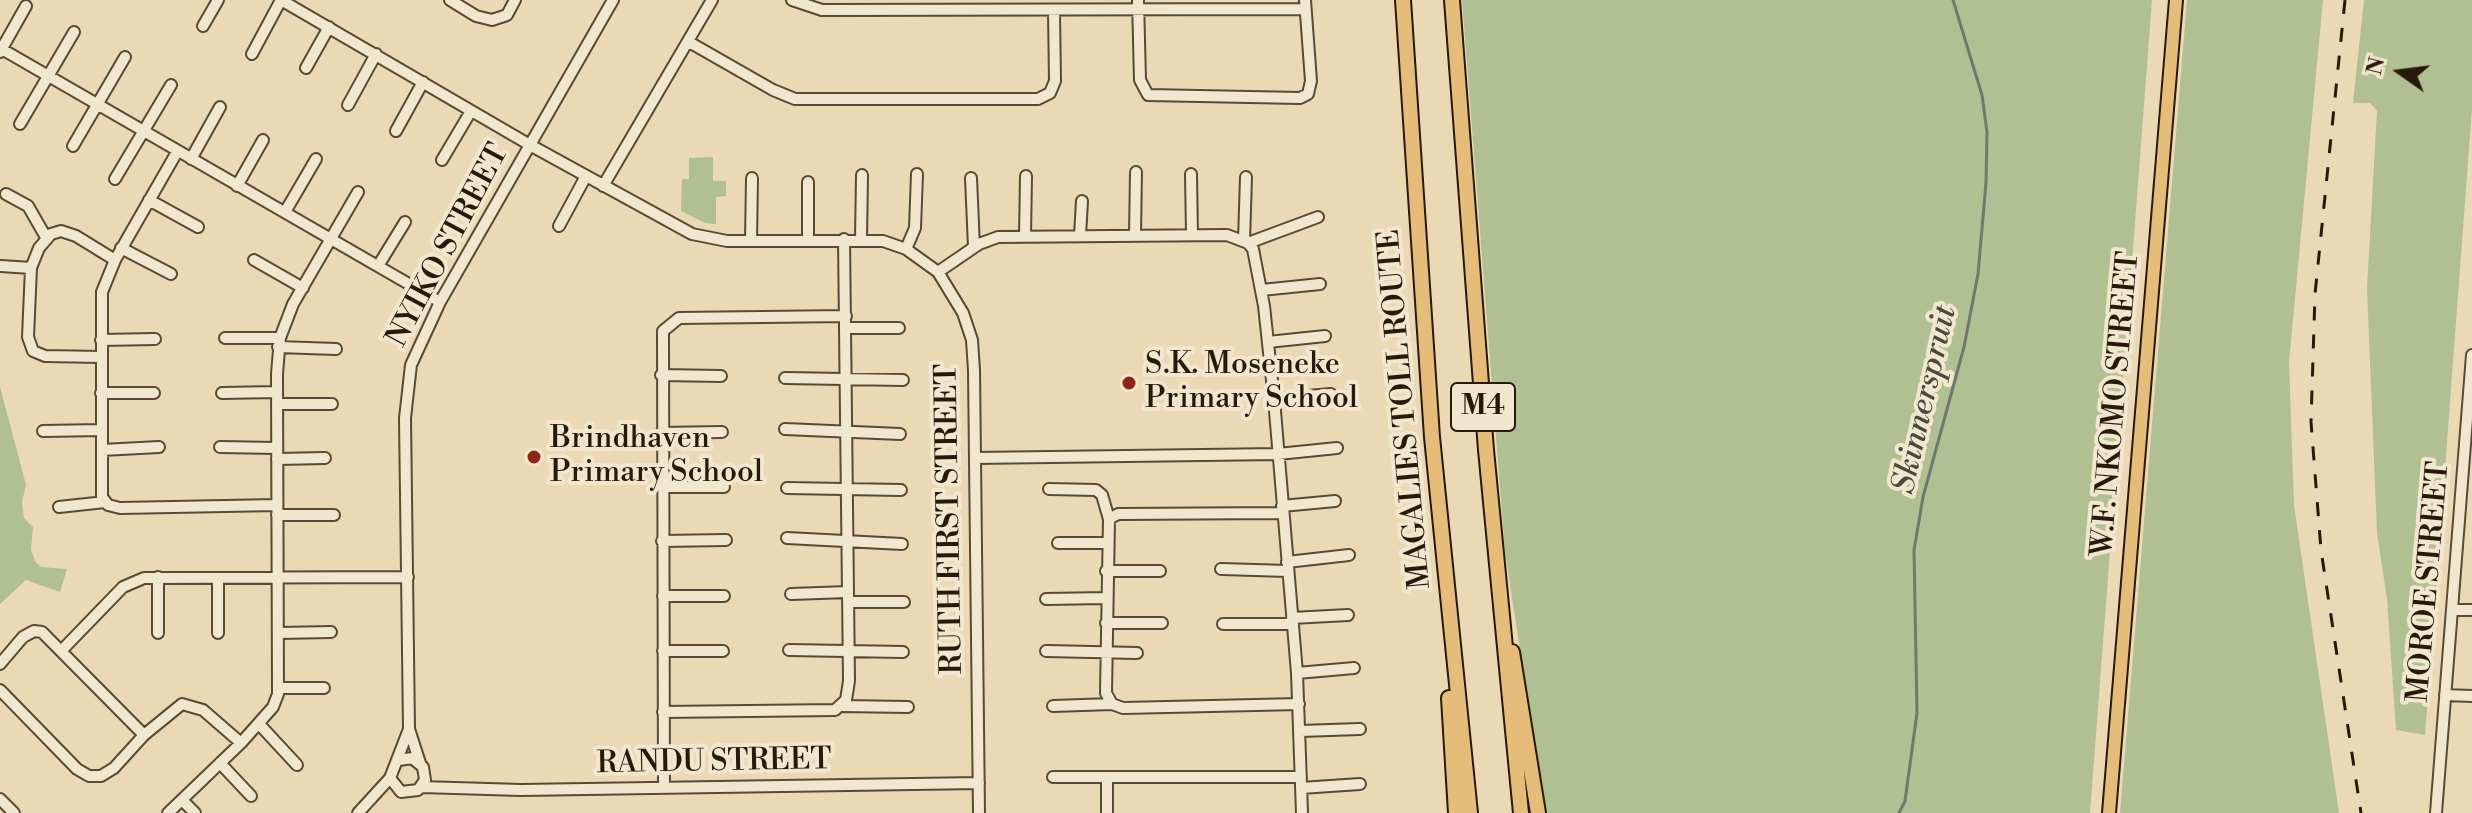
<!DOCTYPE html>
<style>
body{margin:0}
#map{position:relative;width:2472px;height:813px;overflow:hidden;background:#ead9b4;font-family:"Libre Bodoni",serif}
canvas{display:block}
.north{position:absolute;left:2360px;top:32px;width:80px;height:80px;-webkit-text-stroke:6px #f1e6ce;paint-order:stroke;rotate:284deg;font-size:22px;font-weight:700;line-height:32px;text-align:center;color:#281a0a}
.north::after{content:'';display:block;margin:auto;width:28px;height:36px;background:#281a0a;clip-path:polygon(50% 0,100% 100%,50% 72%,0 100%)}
</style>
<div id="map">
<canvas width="2472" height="813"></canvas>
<div class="north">N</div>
</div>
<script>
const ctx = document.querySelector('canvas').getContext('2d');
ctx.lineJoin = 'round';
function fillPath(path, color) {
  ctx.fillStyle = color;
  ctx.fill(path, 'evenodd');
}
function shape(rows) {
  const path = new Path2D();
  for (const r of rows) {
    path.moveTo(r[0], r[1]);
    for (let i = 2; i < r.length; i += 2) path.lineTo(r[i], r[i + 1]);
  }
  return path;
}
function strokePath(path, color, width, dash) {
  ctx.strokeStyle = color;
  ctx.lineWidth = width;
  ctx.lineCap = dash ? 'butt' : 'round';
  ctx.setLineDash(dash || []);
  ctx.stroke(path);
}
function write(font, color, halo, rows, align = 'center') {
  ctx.font = font + ' "Libre Bodoni",serif';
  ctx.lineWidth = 8;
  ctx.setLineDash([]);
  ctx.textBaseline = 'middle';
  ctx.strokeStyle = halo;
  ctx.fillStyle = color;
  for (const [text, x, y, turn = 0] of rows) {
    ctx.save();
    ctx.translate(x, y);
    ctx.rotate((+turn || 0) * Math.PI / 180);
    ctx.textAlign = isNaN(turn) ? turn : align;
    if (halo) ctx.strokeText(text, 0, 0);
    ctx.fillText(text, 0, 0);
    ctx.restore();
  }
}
const green = shape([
 [1462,0,2152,0,2090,813,1545,813,1505,552],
 [2187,0,2323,0,2289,362,2294,505,2339,813,2120,813],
 [2364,0,2472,0,2472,109,2425,735,2396,730,2387,599,2377,533,2367,288,2377,111,2370,103,2353,103],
 [713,157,713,181,726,181,726,196,716,197,716,224,705,223,681,211,682,179,689,179,689,158],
 [0,387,26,485,22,502,24,518,33,527,31,550,35,561,41,567,67,569,60,592,26,580,0,604]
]);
const stream = shape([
 [1899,813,1905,801,1917,713,1914,550,1923,497,1964,347,1978,274,1986,183,1987,132,1982,95,1953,0]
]);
const minor = shape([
 [450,0,476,16,492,20,507,15,515,0],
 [792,0,822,10,1305,9],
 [1138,0,1140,80,1148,95,1300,98,1308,94,1311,81,1305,0],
 [203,26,218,0],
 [689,42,773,90,795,99,1038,99,1050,93,1055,81,1054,11],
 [0,48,440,302],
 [0,52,26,6],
 [252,54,281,0,530,145,692,234,727,241,883,241,906,249,938,272,963,313,972,340,974,370,979,813],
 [306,68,329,27],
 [348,105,376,54],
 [20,124,74,32],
 [396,131,423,82],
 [73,146,125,57],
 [177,152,115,260,102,292,102,497,108,505,120,508,277,505],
 [191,159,220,107],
 [442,160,471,111],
 [1191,174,1192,235],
 [971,178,974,247],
 [115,179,171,85],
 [808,182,808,240],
 [237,186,263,140],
 [603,186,712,0],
 [6,194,28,206,47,239],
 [149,200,198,227],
 [285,212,316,159],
 [559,226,586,176],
 [1135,235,1136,172],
 [1080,236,1082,201],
 [1025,237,1026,176],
 [861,240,862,175],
 [751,241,752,178],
 [1244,241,1246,177],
 [1248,243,1318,217],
 [121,248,171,274],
 [906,249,915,228,917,174],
 [254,260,303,288],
 [1,266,31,268],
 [378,266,405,222],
 [938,272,979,244,998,237,1227,235,1248,243,1253,249,1264,306,1274,399,1297,673,1302,813],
 [1262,290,1320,284],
 [846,328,899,328],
 [225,338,280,338],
 [101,340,155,339],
 [1268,342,1325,336],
 [278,347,336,349],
 [101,357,45,356,33,351,28,337,31,268,39,248,51,234,61,231,76,236,115,260],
 [661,375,721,376],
 [785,378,903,380],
 [101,393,154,393],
 [222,393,277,392],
 [1274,399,1331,394],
 [277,404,332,404],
 [785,429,900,434],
 [43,431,102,430],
 [661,433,722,432],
 [220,447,277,448],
 [102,450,159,447],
 [975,458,1278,454,1337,448],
 [277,459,325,458],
 [662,487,724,487],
 [787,488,901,490],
 [1049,489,1096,490,1102,495,1109,519],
 [1282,506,1335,501],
 [59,507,105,502],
 [1283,513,1118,514,1109,519,1106,693,1112,704,1123,708,1299,704],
 [277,515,334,515],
 [787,538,902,544],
 [662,541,726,540],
 [1058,543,1106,543],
 [1287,562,1349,555],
 [1221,569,1288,571],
 [1106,571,1160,571],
 [218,579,218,633],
 [791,594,848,592],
 [663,596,724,596],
 [1046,599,1106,598],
 [849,602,904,602],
 [2454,610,2472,610],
 [1292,618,1348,615],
 [1106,623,1162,623],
 [1223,624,1293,624],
 [158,633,158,577],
 [280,633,331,632],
 [63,649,123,587,144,578,408,577],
 [789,650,903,652],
 [663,651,723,651],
 [1046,651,1137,653],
 [0,664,23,637,34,631,42,632,144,735],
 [1297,673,1354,668],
 [279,688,324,688],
 [0,690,77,769,89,776,101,776,114,768,144,735,182,704,203,710,241,743],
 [2445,695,2472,696],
 [842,706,908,707],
 [1053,706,1112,704],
 [663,712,835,710,846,700,849,681,844,239],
 [259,724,297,765],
 [1300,731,1360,729],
 [399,760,412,758,423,767,425,780,418,790,401,792,390,778,409,729],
 [220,763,251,796],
 [420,763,409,729,405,418,411,365,440,302,613,0],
 [1053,777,1301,777],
 [1107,778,1107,813],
 [421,787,521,790,979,783],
 [664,788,663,331,679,318,846,316],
 [1301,788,1360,784],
 [0,799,14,813],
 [182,800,195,813],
 [168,813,241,743,273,707,278,694,277,374,280,338,293,304,358,192],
 [358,813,390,778],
 [2436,813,2472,355]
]);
const major = shape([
 [2109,813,2176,0]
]);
const highway = shape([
 [1403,0,1432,437,1470,813],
 [1452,0,1486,450,1521,813],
 [1512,652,1538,813],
 [1449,698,1456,813]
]);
const rail = shape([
 [2345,0,2315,294,2311,422,2321,550,2361,813]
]);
const markers = [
 [1129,383,8,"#8f2418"],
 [534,457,8,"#8f2418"]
];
const shields = [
 [1483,407,64]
];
const shieldNames = [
 ["M4",1483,407]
];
const streetNames = [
 ["NYIKO STREET",449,246,-62],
 ["W.F. NKOMO STREET",2117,404,-85],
 ["MAGALIES TOLL ROUTE",1406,409,-95],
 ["RUTH FIRST STREET",951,519,-91],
 ["MOROE STREET",2430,582,-85],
 ["RANDU STREET",714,763,-1]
];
const poiNames = [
 ["S.K. Moseneke",1145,366],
 ["Primary School",1145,400],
 ["Brindhaven",550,440],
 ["Primary School",550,474]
];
const waterNames = [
 ["Skinnerspruit",1926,400,-77]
];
fillPath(green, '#b0c092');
strokePath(stream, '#6e7872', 3);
strokePath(minor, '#584a34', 14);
strokePath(major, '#281a0a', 16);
strokePath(highway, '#281a0a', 18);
strokePath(minor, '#f1e6ce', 10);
strokePath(major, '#e5bc7a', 12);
strokePath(highway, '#e5bc7a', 14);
strokePath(rail, '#281a0a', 3, [14, 14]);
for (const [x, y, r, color] of markers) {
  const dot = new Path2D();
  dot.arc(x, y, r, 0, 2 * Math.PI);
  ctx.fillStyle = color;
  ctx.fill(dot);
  strokePath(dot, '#f1e6ce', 3);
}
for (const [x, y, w] of shields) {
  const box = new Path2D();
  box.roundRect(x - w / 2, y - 24, w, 48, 6);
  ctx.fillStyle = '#f1e6ce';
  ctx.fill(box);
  strokePath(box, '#281a0a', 2);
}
write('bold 28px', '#281a0a', null, shieldNames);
write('30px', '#281a0a', '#f1e6ce', streetNames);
write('30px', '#281a0a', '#f1e6ce', poiNames, 'left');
write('italic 32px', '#4b493e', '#f1e6ce', waterNames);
</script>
